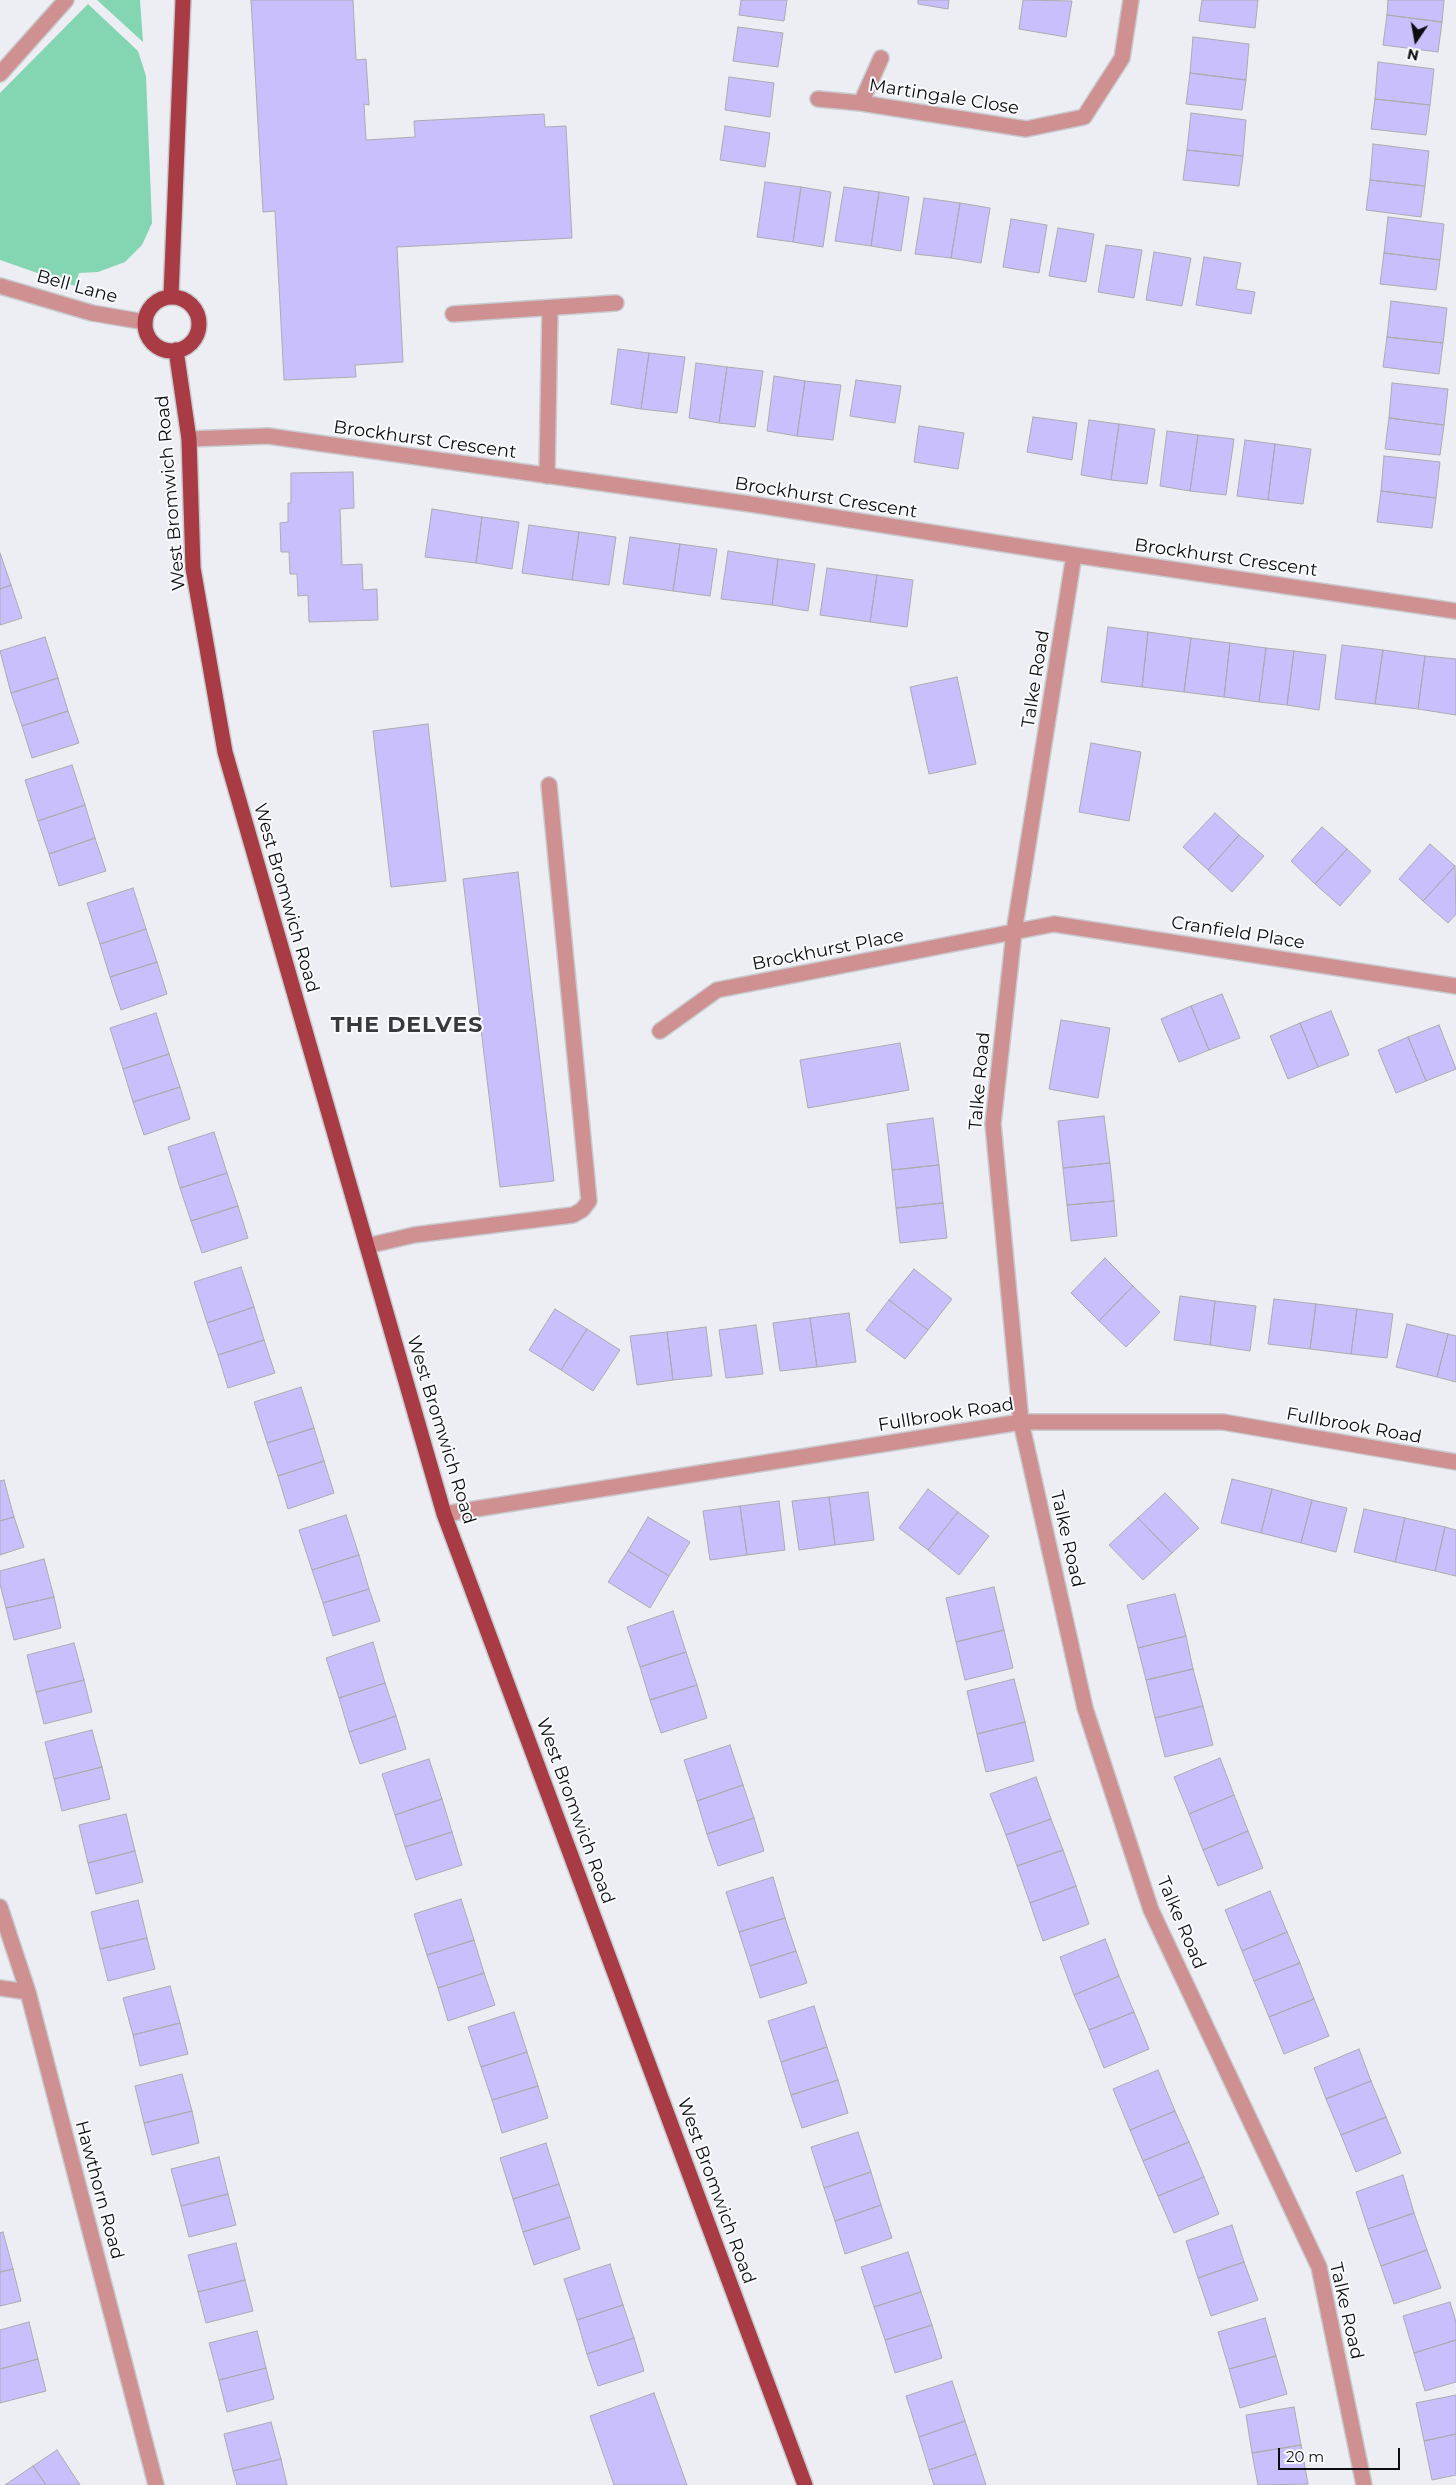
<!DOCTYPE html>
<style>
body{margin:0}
#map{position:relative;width:1456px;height:2485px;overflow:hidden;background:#eceef3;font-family:Montserrat,sans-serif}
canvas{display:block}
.north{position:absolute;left:1391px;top:15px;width:50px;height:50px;-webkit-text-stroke:4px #fafbfe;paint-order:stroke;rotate:192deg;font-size:14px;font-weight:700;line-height:20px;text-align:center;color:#0c0d0e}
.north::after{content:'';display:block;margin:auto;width:18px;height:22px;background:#0c0d0e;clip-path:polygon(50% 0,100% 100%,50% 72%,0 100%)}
.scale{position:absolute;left:1278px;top:2448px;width:122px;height:22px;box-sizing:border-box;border:2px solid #0c0d0e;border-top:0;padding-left:6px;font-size:15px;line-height:18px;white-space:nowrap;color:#0c0d0e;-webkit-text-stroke:4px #fafbfe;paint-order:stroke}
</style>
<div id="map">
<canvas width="1456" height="2485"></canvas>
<div class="north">N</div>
<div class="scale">20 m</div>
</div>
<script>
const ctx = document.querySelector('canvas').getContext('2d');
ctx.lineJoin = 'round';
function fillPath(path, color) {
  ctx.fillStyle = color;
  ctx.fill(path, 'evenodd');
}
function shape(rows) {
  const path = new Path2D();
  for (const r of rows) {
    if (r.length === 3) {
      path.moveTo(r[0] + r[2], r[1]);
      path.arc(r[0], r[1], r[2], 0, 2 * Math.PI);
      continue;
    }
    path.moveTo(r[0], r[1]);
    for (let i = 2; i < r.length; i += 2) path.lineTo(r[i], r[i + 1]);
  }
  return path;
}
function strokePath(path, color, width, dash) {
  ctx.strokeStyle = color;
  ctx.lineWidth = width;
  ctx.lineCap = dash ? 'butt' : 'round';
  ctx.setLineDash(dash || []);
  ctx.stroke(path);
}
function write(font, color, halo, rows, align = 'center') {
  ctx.font = font + ' Montserrat,sans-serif';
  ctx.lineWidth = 4;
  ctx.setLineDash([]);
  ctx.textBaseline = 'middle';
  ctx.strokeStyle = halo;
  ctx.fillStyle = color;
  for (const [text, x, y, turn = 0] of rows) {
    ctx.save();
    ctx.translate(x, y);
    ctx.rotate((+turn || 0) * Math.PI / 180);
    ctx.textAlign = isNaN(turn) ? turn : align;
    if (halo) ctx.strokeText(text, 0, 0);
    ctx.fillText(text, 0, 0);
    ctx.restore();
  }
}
const green = shape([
 [97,0,140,0,143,42],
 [88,4,138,51,146,76,152,223,142,245,125,262,98,272,79,273,75,286,0,260,0,93]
]);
const building = shape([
 [251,0,353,0,356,60,366,59,369,105,364,104,366,140,415,137,414,121,544,114,545,127,566,126,572,238,397,247,403,362,355,365,356,377,284,380,275,211,263,212,251,0],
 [741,0,787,0,784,21,739,15,741,0],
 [918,0,949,0,948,9,918,4,918,0],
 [1023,0,1072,1,1066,37,1019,29,1023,0],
 [1202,0,1258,0,1255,28,1199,21,1202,0],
 [1388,0,1444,0,1442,22,1387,15,1388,0],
 [1387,15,1442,22,1438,52,1383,45,1387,15],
 [738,27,783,33,778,67,733,61,738,27],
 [1193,37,1249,44,1246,80,1190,73,1193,37],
 [1378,62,1434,69,1430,105,1375,99,1378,62],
 [1190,73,1246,80,1242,110,1186,104,1190,73],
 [729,77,774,83,770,117,725,110,729,77],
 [1375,99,1430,105,1426,135,1371,129,1375,99],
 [1191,113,1246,120,1243,156,1187,150,1191,113],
 [725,126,770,133,765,167,720,160,725,126],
 [1373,144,1429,151,1425,186,1370,180,1373,144],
 [1187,150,1243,156,1239,186,1183,180,1187,150],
 [1370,180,1425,186,1421,217,1366,210,1370,180],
 [765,182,801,187,793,242,757,237,765,182],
 [801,187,831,192,823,247,793,242,801,187],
 [844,187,879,192,871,246,835,241,844,187],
 [879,192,909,197,901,251,871,246,879,192],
 [924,198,960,203,951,258,915,254,924,198],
 [960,203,990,208,981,263,951,258,960,203],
 [1388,217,1444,224,1440,260,1384,253,1388,217],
 [1011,219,1047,225,1039,273,1003,267,1011,219],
 [1058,228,1094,234,1086,282,1049,276,1058,228],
 [1106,245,1142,250,1134,298,1098,292,1106,245],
 [1154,252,1191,258,1182,306,1146,300,1154,252],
 [1384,253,1440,260,1436,290,1380,284,1384,253],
 [1204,257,1241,263,1236,289,1255,292,1251,314,1196,305,1204,257],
 [1391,301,1447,308,1443,343,1387,337,1391,301],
 [1387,337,1443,343,1439,374,1383,367,1387,337],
 [618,349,649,353,641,409,611,404,618,349],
 [649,353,685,357,677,413,641,409,649,353],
 [696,363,727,367,719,423,689,418,696,363],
 [727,367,763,371,755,427,719,423,727,367],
 [774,376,805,381,797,436,767,431,774,376],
 [856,380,901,386,895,423,850,416,856,380],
 [805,381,841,385,833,440,797,436,805,381],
 [1392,383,1448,389,1444,425,1389,418,1392,383],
 [1033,417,1077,423,1072,460,1027,452,1033,417],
 [1389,418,1444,425,1440,455,1385,449,1389,418],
 [1089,420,1119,424,1111,480,1081,475,1089,420],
 [1119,424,1155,429,1147,484,1111,480,1119,424],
 [919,426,964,433,958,469,914,462,919,426],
 [1167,431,1198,435,1190,491,1160,486,1167,431],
 [1198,435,1234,439,1226,495,1190,491,1198,435],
 [1245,440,1275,444,1268,500,1237,496,1245,440],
 [1275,444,1311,449,1303,504,1268,500,1275,444],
 [1384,456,1440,462,1436,498,1381,491,1384,456],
 [353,472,354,508,340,509,342,565,362,564,363,590,377,589,378,620,309,622,308,595,298,596,297,574,290,574,289,552,281,552,280,523,288,522,288,503,291,503,291,473,353,472],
 [1381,491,1436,498,1432,528,1377,522,1381,491],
 [432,509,482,517,476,563,425,557,432,509],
 [482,517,519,522,512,569,476,563,482,517],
 [529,525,579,532,572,580,522,573,529,525],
 [579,532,616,537,609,585,572,580,579,532],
 [630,537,680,544,673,591,623,584,630,537],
 [680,544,717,549,710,596,673,591,680,544],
 [728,551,778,559,772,605,721,599,728,551],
 [0,553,11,585,0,589,0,553],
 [778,559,815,564,808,611,772,605,778,559],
 [827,568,877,575,870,622,820,615,827,568],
 [877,575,913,580,907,627,870,622,877,575],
 [11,585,22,618,0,625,0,589,11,585],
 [1108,627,1148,632,1142,687,1101,682,1108,627],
 [1148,632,1191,638,1184,692,1142,687,1148,632],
 [45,637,58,678,11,693,0,651,45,637],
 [1191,638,1230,643,1224,697,1184,692,1191,638],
 [1230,643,1266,648,1259,702,1224,697,1230,643],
 [1342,645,1383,650,1375,704,1335,699,1342,645],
 [1266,648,1294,651,1287,705,1259,702,1266,648],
 [1383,650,1425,656,1418,709,1375,704,1383,650],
 [1294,651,1326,655,1319,710,1287,705,1294,651],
 [1425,656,1456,659,1456,715,1418,709,1425,656],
 [957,677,976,764,929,774,910,687,957,677],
 [58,678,68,711,22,726,11,693,58,678],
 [68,711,79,743,32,758,22,726,68,711],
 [428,724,446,881,391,887,373,731,428,724],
 [1091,743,1141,752,1129,821,1079,812,1091,743],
 [72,765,85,805,38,821,25,780,72,765],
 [85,805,95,838,49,854,38,821,85,805],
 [1215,813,1239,835,1208,870,1183,847,1215,813],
 [1322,827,1347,849,1315,884,1291,861,1322,827],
 [1239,835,1264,856,1232,892,1208,870,1239,835],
 [95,838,106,871,59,886,49,854,95,838],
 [1430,844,1455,866,1423,901,1399,879,1430,844],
 [1347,849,1371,871,1340,906,1315,884,1347,849],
 [1455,866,1456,914,1448,923,1423,901,1455,866],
 [518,872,554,1181,500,1187,463,879,518,872],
 [133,888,146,929,100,944,87,903,133,888],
 [146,929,157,962,110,977,100,944,146,929],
 [157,962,167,994,121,1010,110,977,157,962],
 [1222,994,1240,1038,1209,1050,1191,1006,1222,994],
 [1191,1006,1209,1050,1179,1062,1161,1019,1191,1006],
 [1331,1011,1349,1055,1318,1067,1300,1023,1331,1011],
 [156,1013,169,1054,123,1069,110,1028,156,1013],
 [1061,1020,1110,1028,1098,1098,1049,1089,1061,1020],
 [1300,1023,1318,1067,1288,1079,1270,1036,1300,1023],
 [1439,1025,1456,1069,1426,1081,1408,1037,1439,1025],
 [1408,1037,1426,1081,1396,1093,1378,1050,1408,1037],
 [900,1043,909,1090,808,1108,800,1060,900,1043],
 [169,1054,180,1087,133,1102,123,1069,169,1054],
 [180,1087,190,1119,144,1135,133,1102,180,1087],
 [1104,1116,1110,1163,1063,1168,1058,1121,1104,1116],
 [933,1118,939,1165,892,1170,887,1124,933,1118],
 [214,1132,227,1173,180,1188,168,1147,214,1132],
 [1110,1163,1114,1201,1067,1205,1063,1168,1110,1163],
 [939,1165,943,1203,896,1208,892,1170,939,1165],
 [227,1173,238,1206,191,1221,180,1188,227,1173],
 [1114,1201,1117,1236,1071,1241,1067,1205,1114,1201],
 [943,1203,947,1238,900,1243,896,1208,943,1203],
 [238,1206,248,1238,202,1253,191,1221,238,1206],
 [1105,1258,1133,1286,1099,1321,1071,1293,1105,1258],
 [241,1267,254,1307,207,1323,194,1282,241,1267],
 [914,1269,952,1299,928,1330,889,1300,914,1269],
 [1133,1286,1160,1312,1126,1347,1099,1321,1133,1286],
 [1180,1296,1215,1301,1210,1345,1174,1340,1180,1296],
 [1274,1299,1316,1304,1310,1349,1268,1344,1274,1299],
 [889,1300,928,1330,905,1359,866,1330,889,1300],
 [1215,1301,1256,1306,1250,1351,1210,1345,1215,1301],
 [1316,1304,1357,1309,1351,1354,1310,1349,1316,1304],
 [254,1307,264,1340,218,1355,207,1323,254,1307],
 [555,1309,587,1329,561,1370,529,1350,555,1309],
 [1357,1309,1393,1314,1387,1358,1351,1354,1357,1309],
 [849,1313,856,1362,817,1367,810,1318,849,1313],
 [810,1318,817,1367,780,1371,773,1323,810,1318],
 [1407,1324,1448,1334,1437,1377,1396,1367,1407,1324],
 [756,1325,763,1374,726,1378,719,1330,756,1325],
 [706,1327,712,1376,673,1380,667,1332,706,1327],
 [587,1329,620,1350,593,1391,561,1370,587,1329],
 [667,1332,673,1380,637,1385,630,1336,667,1332],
 [1448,1334,1456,1336,1456,1382,1437,1377,1448,1334],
 [264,1340,275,1373,228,1388,218,1355,264,1340],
 [301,1387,314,1428,267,1443,254,1402,301,1387],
 [314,1428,324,1461,278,1476,267,1443,314,1428],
 [324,1461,334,1493,288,1509,278,1476,324,1461],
 [1232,1479,1272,1489,1261,1533,1221,1523,1232,1479],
 [4,1480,14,1517,0,1521,0,1481,4,1480],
 [928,1489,958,1512,928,1550,899,1528,928,1489],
 [1272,1489,1312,1500,1301,1543,1261,1533,1272,1489],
 [868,1492,874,1540,835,1545,829,1497,868,1492],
 [1165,1493,1199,1528,1172,1553,1138,1518,1165,1493],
 [829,1497,835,1545,799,1550,792,1501,829,1497],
 [1312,1500,1347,1508,1336,1552,1301,1543,1312,1500],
 [779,1501,785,1550,747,1555,740,1506,779,1501],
 [740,1506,747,1555,710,1560,703,1511,740,1506],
 [1364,1509,1405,1518,1395,1562,1354,1552,1364,1509],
 [958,1512,989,1536,959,1575,928,1550,958,1512],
 [346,1515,359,1555,312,1570,299,1530,346,1515],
 [14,1517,24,1547,0,1555,0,1521,14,1517],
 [648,1517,690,1542,669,1576,628,1551,648,1517],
 [1138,1518,1172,1553,1143,1580,1109,1545,1138,1518],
 [1405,1518,1445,1527,1435,1571,1395,1562,1405,1518],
 [1445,1527,1456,1530,1456,1576,1435,1571,1445,1527],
 [628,1551,669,1576,650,1608,608,1582,628,1551],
 [359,1555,369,1589,323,1603,312,1570,359,1555],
 [44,1559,54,1597,6,1608,0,1584,0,1571,44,1559],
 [994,1587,1004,1630,956,1642,946,1598,994,1587],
 [369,1589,380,1621,333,1636,323,1603,369,1589],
 [1175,1594,1186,1636,1138,1648,1127,1605,1175,1594],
 [54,1597,61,1628,14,1640,6,1608,54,1597],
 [673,1611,686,1652,640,1667,627,1627,673,1611],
 [1004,1630,1013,1668,965,1680,956,1642,1004,1630],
 [1186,1636,1193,1669,1146,1680,1138,1648,1186,1636],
 [373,1642,385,1683,339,1698,326,1658,373,1642],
 [74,1643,84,1680,36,1692,27,1655,74,1643],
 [686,1652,697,1685,650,1700,640,1667,686,1652],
 [1193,1669,1203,1706,1155,1718,1146,1680,1193,1669],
 [1014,1679,1025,1722,977,1734,967,1691,1014,1679],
 [84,1680,92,1712,44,1724,36,1692,84,1680],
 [385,1683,396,1716,349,1732,339,1698,385,1683],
 [697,1685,707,1718,661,1733,650,1700,697,1685],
 [1203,1706,1213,1745,1165,1757,1155,1718,1203,1706],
 [396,1716,406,1749,360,1764,349,1732,396,1716],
 [1025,1722,1034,1761,986,1772,977,1734,1025,1722],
 [92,1730,102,1767,54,1779,45,1742,92,1730],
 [730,1745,743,1785,697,1801,684,1760,730,1745],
 [1220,1758,1234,1795,1189,1814,1174,1777,1220,1758],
 [429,1759,442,1799,395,1815,382,1774,429,1759],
 [102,1767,110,1799,62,1811,54,1779,102,1767],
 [1036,1777,1051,1819,1006,1835,990,1794,1036,1777],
 [743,1785,754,1818,707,1834,697,1801,743,1785],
 [1234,1795,1248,1831,1203,1850,1189,1814,1234,1795],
 [442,1799,452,1832,405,1847,395,1815,442,1799],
 [126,1814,135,1851,88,1863,79,1825,126,1814],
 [754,1818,764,1851,718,1866,707,1834,754,1818],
 [1051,1819,1063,1850,1017,1866,1006,1835,1051,1819],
 [1248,1831,1263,1868,1218,1886,1203,1850,1248,1831],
 [452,1832,462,1865,416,1880,405,1847,452,1832],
 [1063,1850,1076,1886,1030,1903,1017,1866,1063,1850],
 [135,1851,143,1882,96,1894,88,1863,135,1851],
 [773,1877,785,1918,739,1932,726,1892,773,1877],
 [1076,1886,1089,1924,1043,1941,1030,1903,1076,1886],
 [1270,1891,1287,1932,1242,1951,1225,1910,1270,1891],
 [461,1899,474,1940,427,1955,414,1914,461,1899],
 [138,1900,147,1938,100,1949,91,1912,138,1900],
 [785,1918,796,1951,750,1966,739,1932,785,1918],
 [1287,1932,1300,1963,1254,1981,1242,1951,1287,1932],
 [147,1938,155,1969,108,1981,100,1949,147,1938],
 [1105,1939,1119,1976,1074,1995,1060,1957,1105,1939],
 [474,1940,484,1973,438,1988,427,1955,474,1940],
 [796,1951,807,1983,760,1998,750,1966,796,1951],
 [1300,1963,1314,1999,1269,2017,1254,1981,1300,1963],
 [484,1973,495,2005,448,2021,438,1988,484,1973],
 [1119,1976,1134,2012,1089,2030,1074,1995,1119,1976],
 [170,1986,180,2023,133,2035,123,1998,170,1986],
 [1314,1999,1329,2036,1284,2054,1269,2017,1314,1999],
 [814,2006,827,2047,781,2062,768,2021,814,2006],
 [514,2012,527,2052,481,2067,468,2027,514,2012],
 [1134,2012,1149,2049,1104,2068,1089,2030,1134,2012],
 [180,2023,188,2054,140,2066,133,2035,180,2023],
 [827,2047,838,2080,791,2095,781,2062,827,2047],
 [1359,2049,1371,2081,1326,2099,1314,2068,1359,2049],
 [527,2052,538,2086,492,2100,481,2067,527,2052],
 [1158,2070,1175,2111,1130,2130,1113,2089,1158,2070],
 [182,2074,192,2111,144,2123,135,2086,182,2074],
 [838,2080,848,2113,802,2128,791,2095,838,2080],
 [1371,2081,1386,2117,1341,2135,1326,2099,1371,2081],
 [538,2086,548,2118,502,2133,492,2100,538,2086],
 [192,2111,199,2143,152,2155,144,2123,192,2111],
 [1175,2111,1189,2142,1143,2161,1130,2130,1175,2111],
 [1386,2117,1401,2153,1356,2172,1341,2135,1386,2117],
 [858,2132,871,2172,824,2188,811,2147,858,2132],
 [1189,2142,1204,2177,1158,2196,1143,2161,1189,2142],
 [546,2143,559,2184,513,2199,500,2158,546,2143],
 [219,2157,228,2194,181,2206,171,2169,219,2157],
 [871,2172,881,2205,835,2221,824,2188,871,2172],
 [1403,2175,1414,2213,1368,2229,1356,2192,1403,2175],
 [1204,2177,1219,2214,1174,2233,1158,2196,1204,2177],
 [559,2184,570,2217,523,2232,513,2199,559,2184],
 [228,2194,236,2225,189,2237,181,2206,228,2194],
 [881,2205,892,2238,845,2254,835,2221,881,2205],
 [1414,2213,1427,2250,1381,2266,1368,2229,1414,2213],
 [570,2217,580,2249,534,2265,523,2232,570,2217],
 [1232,2225,1244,2262,1198,2278,1186,2241,1232,2225],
 [3,2232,13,2269,0,2272,0,2233,3,2232],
 [236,2243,245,2280,198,2292,188,2255,236,2243],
 [1427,2250,1441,2288,1394,2304,1381,2266,1427,2250],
 [908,2252,921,2292,874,2307,861,2267,908,2252],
 [1244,2262,1258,2300,1211,2316,1198,2278,1244,2262],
 [610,2264,623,2305,577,2320,564,2279,610,2264],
 [13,2269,21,2301,0,2306,0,2272,13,2269],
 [245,2280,253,2311,206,2323,198,2292,245,2280],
 [921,2292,932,2325,885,2340,874,2307,921,2292],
 [1450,2302,1456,2322,1456,2340,1414,2353,1403,2316,1450,2302],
 [623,2305,634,2338,587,2354,577,2320,623,2305],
 [1265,2318,1276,2356,1229,2369,1218,2332,1265,2318],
 [29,2322,38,2359,0,2369,0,2330,29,2322],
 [932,2325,942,2358,895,2373,885,2340,932,2325],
 [257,2331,266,2368,219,2380,209,2343,257,2331],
 [634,2338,644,2371,598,2386,587,2354,634,2338],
 [1456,2340,1456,2382,1425,2391,1414,2353,1456,2340],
 [1276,2356,1287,2394,1240,2408,1229,2369,1276,2356],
 [38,2359,46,2391,0,2403,0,2369,38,2359],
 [266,2368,274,2399,227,2412,219,2380,266,2368],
 [952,2381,965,2421,919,2437,906,2396,952,2381],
 [654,2393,687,2485,614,2485,590,2416,654,2393],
 [1456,2395,1456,2434,1424,2441,1416,2403,1456,2395],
 [1294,2407,1301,2445,1252,2453,1246,2415,1294,2407],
 [965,2421,976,2454,929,2470,919,2437,965,2421],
 [271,2422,281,2459,233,2471,224,2434,271,2422],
 [1456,2434,1456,2475,1432,2480,1424,2441,1456,2434],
 [1301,2445,1308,2484,1258,2485,1252,2453,1301,2445],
 [57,2450,80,2485,46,2485,33,2466,57,2450],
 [976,2454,986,2485,934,2485,929,2470,976,2454],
 [281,2459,287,2485,237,2485,233,2471,281,2459],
 [33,2466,46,2485,5,2485,33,2466]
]);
const service = shape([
 [453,314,616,303],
 [547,476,550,308]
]);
const minor = shape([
 [0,74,66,0],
 [818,99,861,103,1026,129,1084,117,1122,58,1131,0],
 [861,103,881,58],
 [0,286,92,313,145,322],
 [189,439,268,436,750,504,1074,555,1456,611],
 [1074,555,1014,932,993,1124,1021,1422,1085,1708,1151,1910,1319,2267,1364,2485],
 [660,1031,717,990,1054,924,1456,986],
 [367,1246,414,1235,573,1215,582,1210,589,1201,549,785],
 [444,1514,1021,1422,1223,1422,1456,1462],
 [0,1907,28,1992,156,2485],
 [0,1988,28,1992]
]);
const primary = shape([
 [171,296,183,0],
 [172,324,27],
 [176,350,189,439,193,568,225,752,444,1514,805,2485]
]);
const streetNames = [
 ["Martingale Close",944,97,9],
 ["Bell Lane",77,287,15],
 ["Brockhurst Crescent",425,440,8],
 ["West Bromwich Road",171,493,-95],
 ["Brockhurst Crescent",826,498,9],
 ["Brockhurst Crescent",1226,558,8],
 ["Talke Road",1036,679,-81],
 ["West Bromwich Road",286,898,74],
 ["Cranfield Place",1238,933,9],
 ["Brockhurst Place",828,950,-11],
 ["Talke Road",980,1081,-85],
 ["Fullbrook Road",946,1415,-9],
 ["Fullbrook Road",1354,1426,10],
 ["West Bromwich Road",441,1430,73],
 ["Talke Road",1067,1539,77],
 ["West Bromwich Road",575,1811,70],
 ["Talke Road",1181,1923,67],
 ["Hawthorn Road",99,2190,75],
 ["West Bromwich Road",716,2191,70],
 ["Talke Road",1346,2311,77]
];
const districtNames = [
 ["THE DELVES",407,1026]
];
fillPath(green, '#84d6b2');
fillPath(building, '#cabffd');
strokePath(building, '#ababaf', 1);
strokePath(service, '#c8cace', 18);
strokePath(minor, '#c8cace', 18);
strokePath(primary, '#c8cace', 18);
strokePath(service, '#cf9091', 15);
strokePath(minor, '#cf9091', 15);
strokePath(primary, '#a83b44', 15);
write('18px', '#0c0d0e', '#fafbfe', streetNames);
ctx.letterSpacing = '1px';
write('bold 22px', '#38393d', '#fafbfe', districtNames);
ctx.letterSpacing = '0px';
</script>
